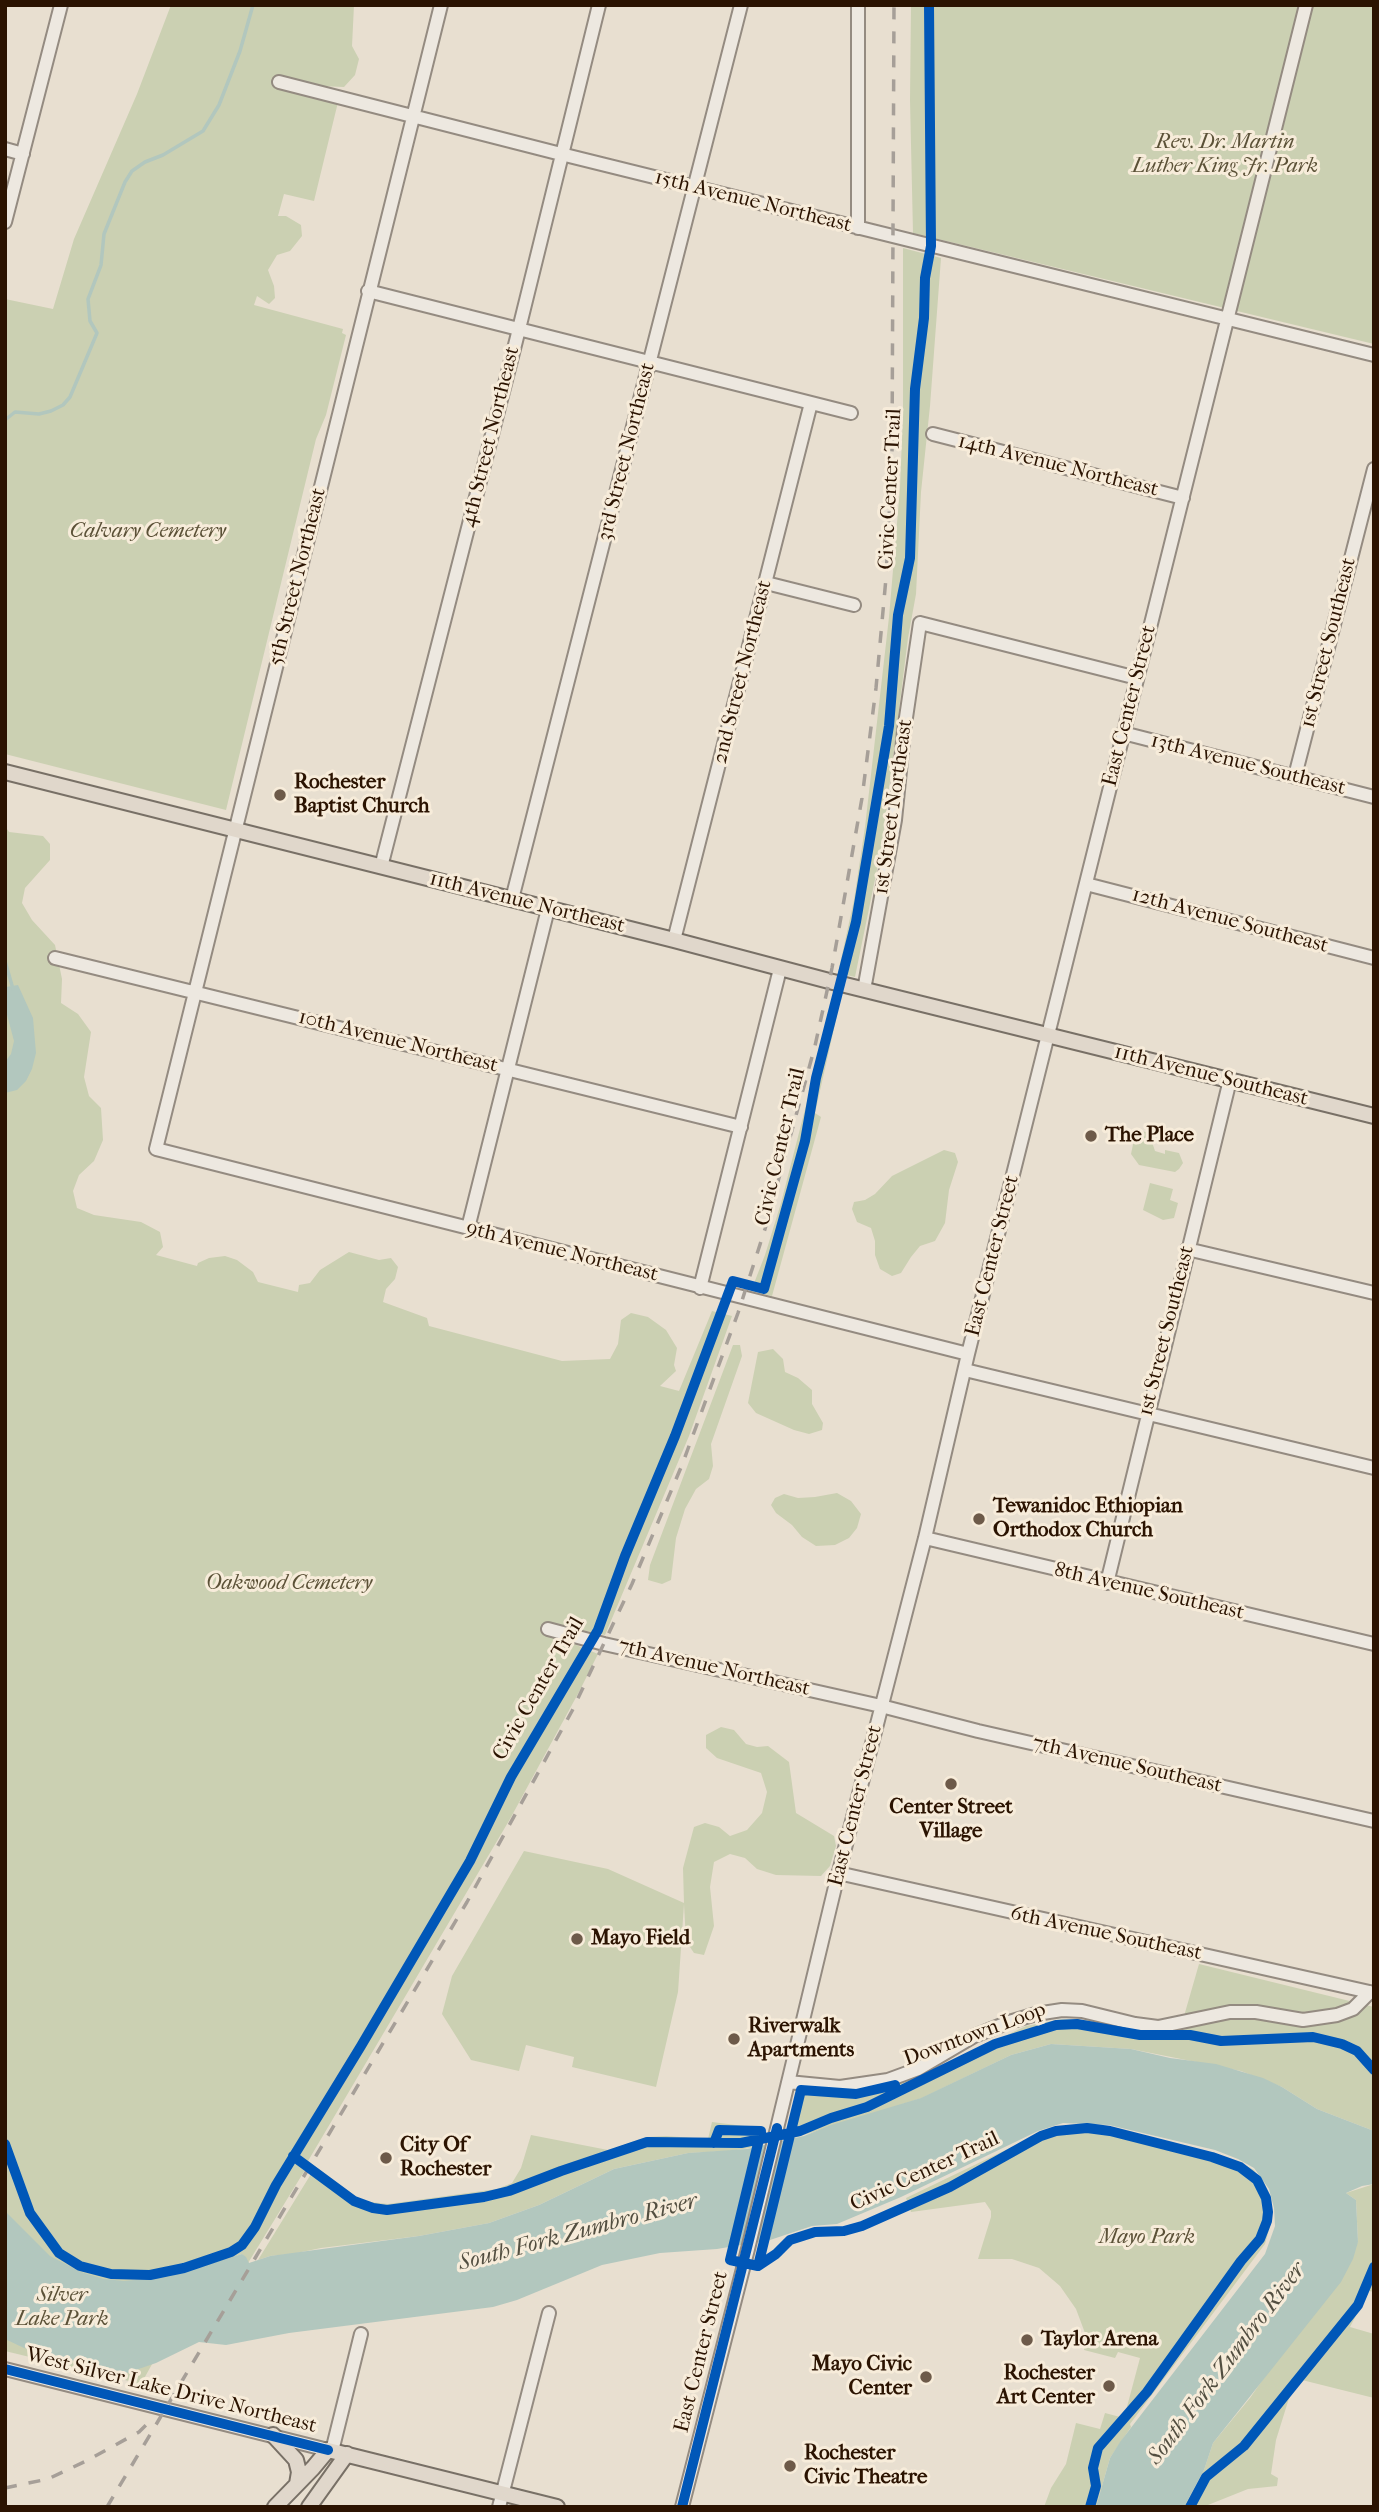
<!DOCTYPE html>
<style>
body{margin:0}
#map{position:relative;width:1379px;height:2512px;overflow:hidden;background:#e8dfd0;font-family:"IM FELL French Canon",serif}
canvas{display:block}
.frame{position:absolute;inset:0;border:7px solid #2b1301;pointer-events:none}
</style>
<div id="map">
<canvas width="1379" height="2512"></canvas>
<div class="frame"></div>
</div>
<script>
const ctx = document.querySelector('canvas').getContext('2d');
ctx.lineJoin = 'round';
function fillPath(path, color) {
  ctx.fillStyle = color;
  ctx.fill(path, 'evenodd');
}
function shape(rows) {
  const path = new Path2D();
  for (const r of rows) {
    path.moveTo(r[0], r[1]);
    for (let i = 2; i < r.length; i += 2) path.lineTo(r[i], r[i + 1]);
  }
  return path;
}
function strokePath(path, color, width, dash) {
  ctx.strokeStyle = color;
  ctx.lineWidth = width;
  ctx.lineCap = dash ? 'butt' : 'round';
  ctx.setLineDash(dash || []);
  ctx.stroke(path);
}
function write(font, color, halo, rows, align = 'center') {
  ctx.font = font + ' "IM FELL French Canon",serif';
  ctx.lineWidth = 6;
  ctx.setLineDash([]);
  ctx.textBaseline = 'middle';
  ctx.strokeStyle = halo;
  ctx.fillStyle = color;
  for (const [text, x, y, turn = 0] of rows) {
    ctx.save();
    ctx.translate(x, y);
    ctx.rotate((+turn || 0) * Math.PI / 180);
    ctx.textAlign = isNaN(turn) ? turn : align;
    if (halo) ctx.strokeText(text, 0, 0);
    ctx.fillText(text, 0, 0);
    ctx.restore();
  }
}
const green = shape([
 [171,5,354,5,352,46,359,59,355,75,344,87,319,86,310,89,339,98,314,201,284,194,278,216,286,216,301,225,302,236,290,251,277,255,268,270,274,286,275,298,269,304,257,296,254,305,343,329,342,333,346,335,326,415,316,439,226,810,5,754,5,299,53,309,74,239,137,94],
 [911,5,1374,5,1374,344,913,233,910,100],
 [903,248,941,258,930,406,921,492,916,594,908,638,882,845,855,977,838,973,854,900,865,827,889,617,900,488,903,415],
 [5,826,9,832,43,836,50,844,50,860,25,888,22,903,32,920,55,945,62,979,61,1003,78,1014,91,1032,84,1077,89,1096,101,1108,103,1140,94,1161,79,1175,73,1191,77,1208,94,1215,141,1222,160,1232,163,1247,156,1255,197,1266,198,1263,209,1258,225,1256,237,1260,253,1272,258,1282,298,1292,299,1285,310,1283,320,1270,349,1252,379,1260,391,1258,398,1267,395,1279,386,1289,383,1302,427,1318,429,1326,562,1361,610,1359,618,1344,621,1320,631,1313,648,1317,666,1330,677,1348,674,1365,676,1371,660,1386,679,1391,712,1311,732,1316,689,1436,605,1635,581,1630,574,1644,598,1654,580,1690,510,1819,308,2161,362,2201,388,2204,497,2189,512,2183,521,2168,531,2135,608,2150,647,2137,666,2136,708,2139,712,2122,760,2128,755,2147,731,2151,688,2153,614,2169,539,2205,489,2223,419,2236,321,2248,292,2254,270,2256,258,2260,311,2174,305,2170,248,2263,242,2254,206,2267,141,2384,5,2351],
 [833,1000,840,1002,815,1113,821,1117,772,1296,751,1291,765,1255,781,1203],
 [1136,1130,1151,1133,1151,1139,1155,1151,1165,1154,1165,1150,1179,1153,1183,1163,1179,1169,1175,1172,1139,1165,1131,1154],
 [944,1150,955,1153,958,1162,949,1190,945,1223,935,1241,920,1246,911,1257,901,1273,892,1276,880,1269,875,1255,875,1241,871,1228,857,1222,852,1209,854,1202,865,1200,875,1194,892,1176],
 [1150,1183,1173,1189,1170,1200,1178,1203,1174,1218,1163,1220,1143,1210],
 [733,1345,740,1345,742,1356,711,1444,713,1466,709,1479,696,1489,685,1509,676,1538,671,1580,662,1584,648,1580,650,1565],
 [773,1349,783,1359,785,1372,798,1378,812,1390,812,1404,823,1423,822,1430,809,1434,794,1430,756,1413,748,1403,758,1352],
 [837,1493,851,1501,861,1514,857,1528,849,1538,835,1545,816,1546,802,1537,792,1525,776,1513,771,1505,775,1498,784,1494,798,1498,815,1497],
 [721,1727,734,1730,746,1744,757,1747,768,1746,789,1762,796,1813,834,1836,836,1846,830,1866,821,1876,776,1875,757,1869,745,1858,730,1854,714,1862,710,1887,714,1926,704,1955,694,1953,686,1941,684,1904,678,1992,656,2087,572,2067,574,2057,526,2045,519,2071,471,2060,442,2014,452,1976,524,1851,608,1869,684,1903,683,1868,694,1827,705,1823,719,1827,730,1836,747,1830,762,1813,767,1792,761,1773,717,1758,706,1748,706,1735],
 [1199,1964,1374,2007,1374,2131,1317,2109,1282,2087,1241,2071,1131,2049,1051,2044,1011,2055,922,2098,791,2139,804,2088,832,2092,863,2091,887,2085,946,2064,1026,2026,1062,2019,1086,2020,1146,2030,1180,2030],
 [1093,2126,1198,2149,1241,2163,1254,2170,1263,2184,1270,2200,1272,2219,1265,2244,1130,2424,1131,2427,1110,2458,1096,2507,1044,2507,1051,2488,1066,2464,1076,2423,1100,2429,1105,2413,1124,2418,1140,2358,1118,2352,1115,2358,1084,2350,1085,2333,1076,2309,1060,2286,1039,2268,1012,2259,978,2259,991,2217,991,2211,985,2202,911,2212,906,2198,1047,2130],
 [1374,2184,1374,2292,1369,2291,1350,2327,1374,2334,1374,2398,1302,2380,1290,2395,1276,2440,1271,2474,1278,2478,1277,2486,1248,2489,1203,2507,1184,2507,1204,2470,1213,2443,1250,2398,1358,2242,1356,2200,1346,2193]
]);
const water = shape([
 [18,985,33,1018,36,1053,32,1069,26,1081,17,1090,5,1093,5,1062,11,1054,14,1041,6,1011,6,987],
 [1051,2044,1131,2049,1170,2058,1216,2064,1263,2078,1282,2087,1317,2109,1374,2131,1374,2184,1362,2186,1346,2193,1356,2200,1358,2242,1353,2259,1341,2282,1213,2443,1204,2470,1184,2507,1096,2507,1110,2458,1120,2442,1265,2254,1275,2226,1274,2208,1269,2189,1254,2168,1238,2159,1215,2150,1109,2125,1063,2123,1038,2131,901,2197,837,2224,812,2226,770,2240,717,2249,660,2253,602,2265,517,2300,493,2307,289,2333,226,2345,199,2342,156,2363,124,2374,24,2348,5,2339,5,2211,50,2256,81,2272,104,2279,124,2281,168,2277,242,2254,246,2257,249,2263,270,2256,419,2236,489,2223,539,2205,614,2169,688,2153,747,2149,804,2136,831,2125,921,2098,1011,2055]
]);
const stream = shape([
 [5,420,15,412,39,414,51,411,63,405,70,397,97,333,90,321,88,299,101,265,104,234,125,182,132,171,145,162,163,155,203,131,219,105,240,51,253,5],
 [5,961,13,989]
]);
const minor = shape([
 [441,5,156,1149,968,1354],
 [279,82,561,154,1374,355],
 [5,149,23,154],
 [5,222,61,5],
 [858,228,858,5],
 [368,291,851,413],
 [933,434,1183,498],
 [766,583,854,605],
 [1123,733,1374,797],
 [1295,776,1374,469],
 [381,867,516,341,599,5],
 [1086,884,1374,958],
 [512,899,741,5],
 [674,940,811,403],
 [55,958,741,1127],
 [864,990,895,820,904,731,920,623,1137,678],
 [468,1228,548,909],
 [1187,1249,1374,1293],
 [700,1288,780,969],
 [965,1370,1374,1468],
 [925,1538,1374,1644],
 [1107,1583,1230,1080],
 [548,1629,604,1644,881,1706,978,1731,1374,1821],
 [838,1873,1374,1993],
 [788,2082,840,2087,888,2080,918,2069,974,2036,1009,2022,1036,2014,1062,2010,1082,2011,1135,2024,1158,2027,1230,2012,1256,2012,1303,2020,1337,2015,1353,2009,1370,1992],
 [5,2369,328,2450],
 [332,2451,361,2334],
 [499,2507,549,2313],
 [682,2507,748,2249,835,1887,925,1538,968,1354,1306,5]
]);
const major = shape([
 [5,772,674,940,829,981,1374,1116],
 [273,2435,296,2460,299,2472,297,2484],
 [275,2507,313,2468,328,2450,557,2507],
 [309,2507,347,2454]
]);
const rail = shape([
 [5,2488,48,2479,86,2461,139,2432,153,2418],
 [107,2507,467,1902,572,1711,632,1584,682,1465,738,1313,765,1229,815,1046,832,968,862,798,876,688,886,578,892,457,894,5]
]);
const cycleway = shape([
 [714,2143,719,2130,761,2131,730,2260,758,2266,776,2254,790,2240,815,2232,844,2231,862,2226,950,2187,1041,2136,1056,2131,1087,2128,1110,2131,1212,2157,1240,2167,1257,2180,1266,2198,1268,2212,1267,2221,1260,2239,1241,2261,1147,2392,1098,2448,1093,2468,1096,2486,1090,2507],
 [5,2144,30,2213,59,2253,80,2266,111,2274,150,2275,184,2268,231,2252,242,2245,255,2227,276,2185,361,2046,470,1861,511,1777,598,1630,625,1556,675,1436,733,1281,764,1289,805,1141,816,1078,856,922,889,726,898,615,910,558,915,389,924,318,925,278,931,246,929,5],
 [293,2156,354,2201,373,2208,387,2210,484,2197,509,2191,561,2171,647,2142,741,2143,800,2131,831,2118,867,2107,995,2044,1056,2025,1077,2024,1140,2035,1190,2035,1221,2041,1313,2037,1342,2044,1357,2051,1374,2070],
 [758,2266,801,2090,856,2094,895,2085],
 [5,2369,328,2450],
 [682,2507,777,2128],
 [1190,2507,1206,2477,1244,2446,1358,2305,1374,2267]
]);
const markers = [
 [280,795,7,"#6d5a49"],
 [1091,1136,7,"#6d5a49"],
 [979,1519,7,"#6d5a49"],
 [951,1784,7,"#6d5a49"],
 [577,1939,7,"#6d5a49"],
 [734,2039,7,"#6d5a49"],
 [386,2158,7,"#6d5a49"],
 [1027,2340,7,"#6d5a49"],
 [926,2377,7,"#6d5a49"],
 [1109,2386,7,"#6d5a49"],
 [790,2466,7,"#6d5a49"]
];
const parkNames = [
 ["Rev. Dr. Martin",1225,143],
 ["Luther King Jr. Park",1225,167],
 ["Calvary Cemetery",148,532],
 ["Oakwood Cemetery",289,1584],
 ["Mayo Park",1147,2238],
 ["Silver",62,2296],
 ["Lake Park",62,2320]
];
const streetNames = [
 ["15th Avenue Northeast",753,202,14],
 ["4th Street Northeast",491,437,-76],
 ["3rd Street Northeast",627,452,-76],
 ["14th Avenue Northeast",1058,466,14],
 ["Civic Center Trail",891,489,-87],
 ["5th Street Northeast",298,577,-76],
 ["1st Street Southeast",1329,643,-76],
 ["2nd Street Northeast",743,672,-76],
 ["East Center Street",1130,706,-76],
 ["13th Avenue Southeast",1248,765,14],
 ["1st Street Northeast",894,807,-82],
 ["11th Avenue Northeast",527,903,14],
 ["12th Avenue Southeast",1230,921,15],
 ["10th Avenue Northeast",398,1042,14],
 ["11th Avenue Southeast",1211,1076,14],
 ["Civic Center Trail",781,1147,-77],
 ["9th Avenue Northeast",562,1252,14],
 ["East Center Street",993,1256,-76],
 ["1st Street Southeast",1167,1331,-76],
 ["8th Avenue Southeast",1149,1592,13],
 ["7th Avenue Northeast",714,1668,13],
 ["Civic Center Trail",539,1689,-60],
 ["7th Avenue Southeast",1127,1765,13],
 ["East Center Street",856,1806,-76],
 ["6th Avenue Southeast",1106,1934,12],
 ["Downtown Loop",975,2035,-20],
 ["Civic Center Trail",925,2172,-25],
 ["East Center Street",702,2352,-76],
 ["West Silver Lake Drive Northeast",171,2391,14]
];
const poiNames = [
 ["Rochester",294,783],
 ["Baptist Church",294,807],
 ["The Place",1105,1136],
 ["Tewanidoc Ethiopian",993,1507],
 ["Orthodox Church",993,1531],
 ["Center Street",951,1808,"center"],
 ["Village",951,1832,"center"],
 ["Mayo Field",591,1939],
 ["Riverwalk",748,2027],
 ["Apartments",748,2051],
 ["City Of",400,2146],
 ["Rochester",400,2170],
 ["Taylor Arena",1041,2340],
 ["Mayo Civic",912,2365,"right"],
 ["Center",912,2389,"right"],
 ["Rochester",1095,2374,"right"],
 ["Art Center",1095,2398,"right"],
 ["Rochester",804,2454],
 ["Civic Theatre",804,2478]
];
const waterNames = [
 ["South Fork Zumbro River",578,2233,-15],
 ["South Fork Zumbro River",1227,2364,-53]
];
fillPath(green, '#cbd0b2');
fillPath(water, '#b2c7be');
strokePath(stream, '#b2c7be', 3.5);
strokePath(minor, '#948b81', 16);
strokePath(major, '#787066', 18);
strokePath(minor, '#ede8e0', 12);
strokePath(major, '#e0d7cb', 14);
strokePath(rail, '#a69f98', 3.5, [12, 12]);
strokePath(cycleway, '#0057b8', 10);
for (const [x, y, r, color] of markers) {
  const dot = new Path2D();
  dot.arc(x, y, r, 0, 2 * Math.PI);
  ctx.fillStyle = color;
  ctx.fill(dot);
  strokePath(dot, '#f7ecda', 2.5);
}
write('italic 21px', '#5b5137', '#f7ecda', parkNames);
write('21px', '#2b1301', '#f7ecda', streetNames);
write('bold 21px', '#2b1301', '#f7ecda', poiNames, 'left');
write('italic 23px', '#524e40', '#f7ecda', waterNames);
</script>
